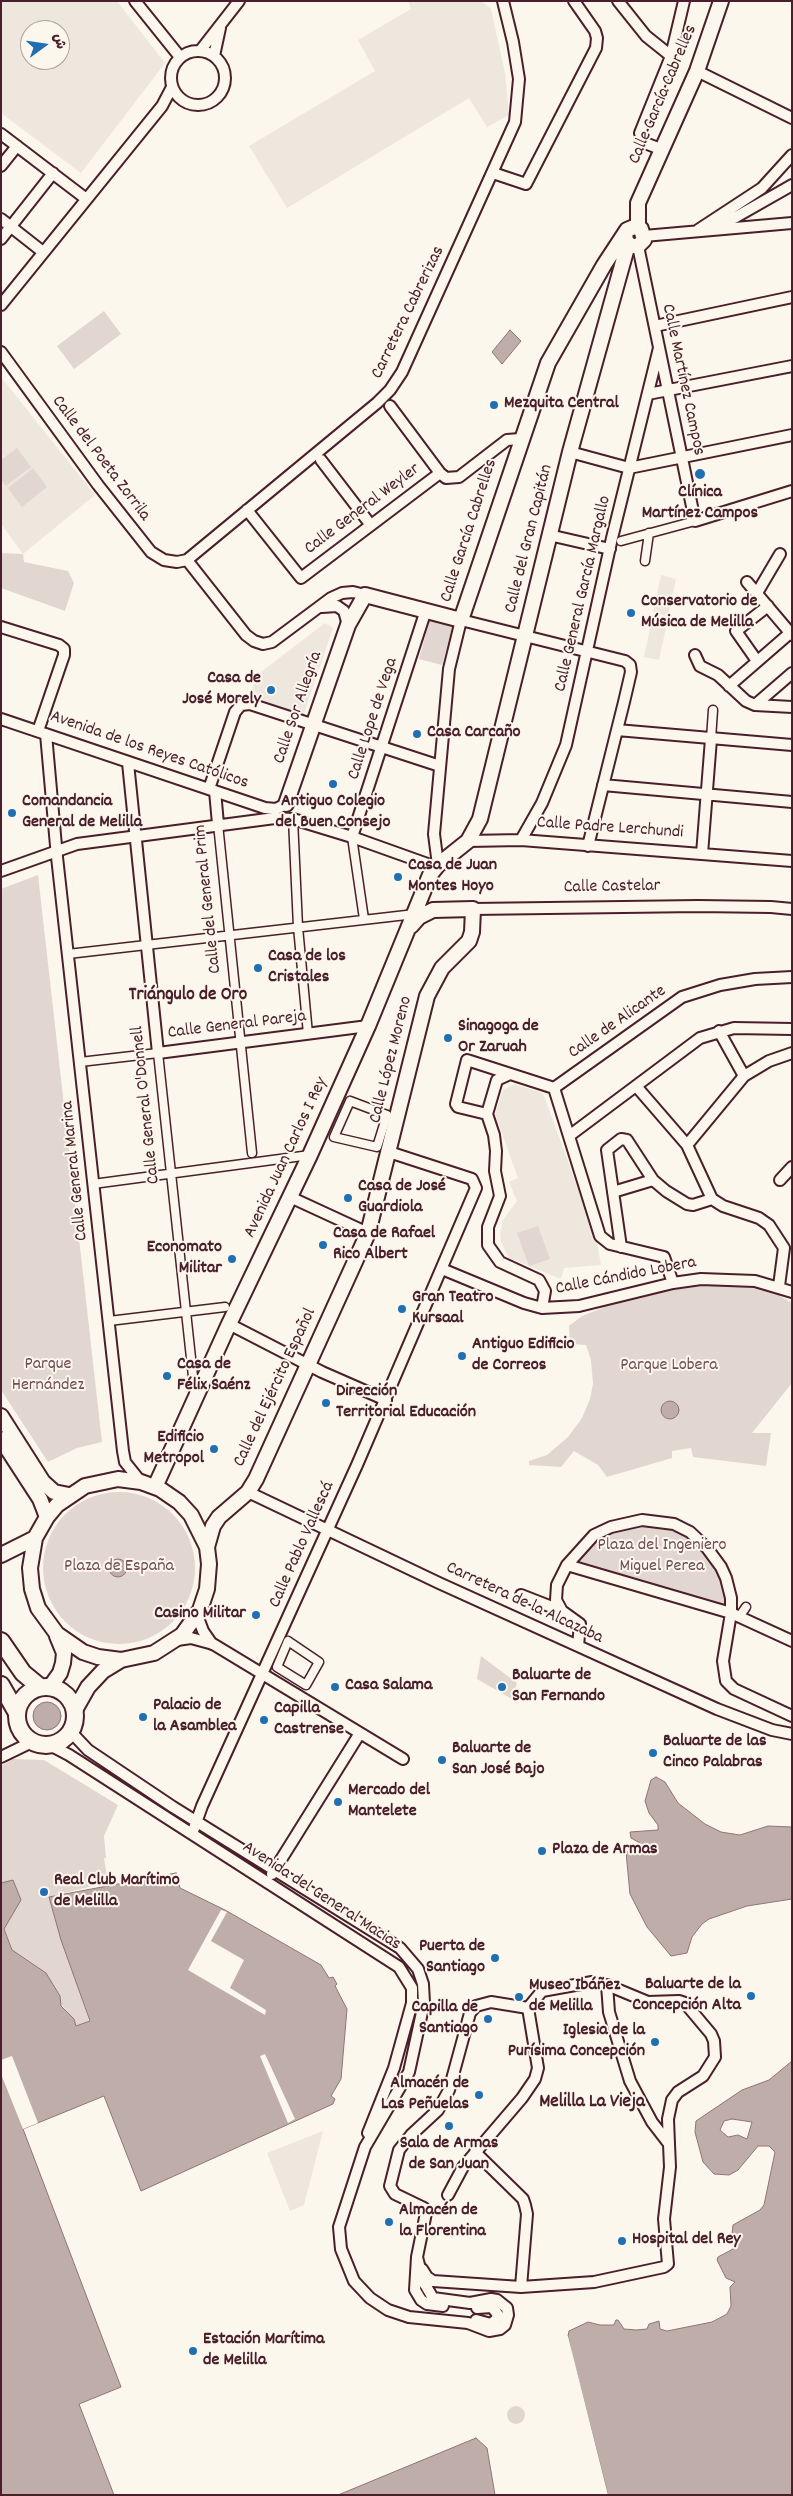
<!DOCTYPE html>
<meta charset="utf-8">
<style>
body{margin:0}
#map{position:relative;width:793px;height:2496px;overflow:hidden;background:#fbf7ec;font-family:Dekko,"Playpen Sans Arabic",sans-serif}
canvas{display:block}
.frame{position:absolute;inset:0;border:2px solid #4a1f2b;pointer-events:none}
.north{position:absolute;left:20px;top:20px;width:50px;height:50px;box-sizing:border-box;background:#fbf7ec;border:1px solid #b4a19f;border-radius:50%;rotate:76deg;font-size:14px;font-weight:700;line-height:20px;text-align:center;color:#4a1f2b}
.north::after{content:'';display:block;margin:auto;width:18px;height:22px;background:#1f6fb2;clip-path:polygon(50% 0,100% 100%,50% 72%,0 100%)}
</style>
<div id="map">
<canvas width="793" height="2496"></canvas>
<div class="frame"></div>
<div class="north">ش</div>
</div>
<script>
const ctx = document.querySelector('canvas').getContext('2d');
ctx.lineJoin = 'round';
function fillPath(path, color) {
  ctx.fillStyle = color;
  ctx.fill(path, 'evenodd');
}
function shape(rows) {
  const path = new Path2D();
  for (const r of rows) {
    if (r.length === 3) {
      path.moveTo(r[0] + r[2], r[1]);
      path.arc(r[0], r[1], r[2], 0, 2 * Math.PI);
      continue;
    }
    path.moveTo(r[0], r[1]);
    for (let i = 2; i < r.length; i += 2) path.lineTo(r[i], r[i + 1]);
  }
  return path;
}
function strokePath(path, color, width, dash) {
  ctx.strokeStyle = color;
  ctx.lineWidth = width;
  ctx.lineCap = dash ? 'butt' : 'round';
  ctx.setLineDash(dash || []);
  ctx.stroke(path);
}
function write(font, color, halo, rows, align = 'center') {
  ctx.font = font + ' Dekko,sans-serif';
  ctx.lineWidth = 4;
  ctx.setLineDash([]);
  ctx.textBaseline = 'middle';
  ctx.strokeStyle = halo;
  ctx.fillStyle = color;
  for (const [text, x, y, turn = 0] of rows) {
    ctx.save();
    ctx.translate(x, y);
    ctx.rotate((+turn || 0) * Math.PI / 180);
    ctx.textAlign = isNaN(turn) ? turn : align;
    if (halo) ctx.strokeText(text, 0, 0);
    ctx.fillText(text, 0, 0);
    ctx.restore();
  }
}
const built = shape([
 [1,1,117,1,165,63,81,173,1,113],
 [30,30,60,30,60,60,30,60],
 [408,1,481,1,491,9,505,73,509,115,487,127,469,98,287,208,249,146,375,71,358,40,411,9],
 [1,377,95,495,23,554,1,524],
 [661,575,676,579,668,616,653,613],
 [652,619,667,623,659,660,644,657],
 [325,623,333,628,303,716,250,698,257,675],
 [514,1084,543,1093,596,1238,601,1265,564,1268,561,1279,509,1258,501,1242,500,1234,503,1220,517,1201,509,1182,518,1178,495,1114,503,1090],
 [323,2131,304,2205,290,2211,267,2153]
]);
const green = shape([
 [104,311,121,334,74,369,57,346],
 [17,448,31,467,6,486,1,479,1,460],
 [33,468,47,487,22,507,8,488],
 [1,553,23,554,24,562,68,571,74,583,65,611,1,588],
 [430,619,453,625,442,665,419,659],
 [38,875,102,1442,77,1448,48,1462,1,1390,1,889],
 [538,1226,550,1259,529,1266,517,1233],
 [713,1284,748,1285,770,1290,792,1303,792,1383,752,1433,771,1433,766,1466,693,1457,691,1448,672,1451,672,1458,607,1477,598,1465,574,1451,561,1467,529,1465,529,1461,547,1455,568,1437,582,1418,590,1399,593,1384,591,1360,586,1345,570,1344,569,1326,582,1316,612,1304,646,1294],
 [119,1568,76],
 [620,1524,674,1524,721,1567,731,1613,567,1565,582,1547],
 [481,1656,517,1683,512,1699,477,1679],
 [13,1759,44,1760,118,1805,104,1836,106,1858,104,1858,108,1882,49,1897,89,2021,75,2027,74,2019,12,1950,4,1929,13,1880,1,1883,1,1766],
 [516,2415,9]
]);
const water = shape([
 [510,330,521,341,502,364,492,352,510,330],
 [670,1410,9],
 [118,1568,9],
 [47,1716,14],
 [656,1777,665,1782,678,1803,705,1824,721,1832,740,1835,768,1826,792,1827,792,1899,747,1906,709,1919,702,1924,692,1937,687,1953,671,1956,647,1927,630,1894,626,1852,637,1849,640,1843,631,1838,630,1832,658,1830,658,1825,649,1813,645,1801,651,1780,656,1777],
 [176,1873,180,1888,225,1910,321,1965,329,1978,333,1977,337,1984,335,1986,347,2009,341,2079,331,2096,335,2099,333,2104,141,2191,104,2096,23,2129,121,2387,79,2404,114,2495,1,2495,1,1883,13,1880,21,1900,4,1929,12,1950,46,1973,60,1996,61,2006,74,2019,76,2026,90,2021,61,1940,49,1897,176,1873],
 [792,2061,792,2495,608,2495,572,2355,568,2336,569,2331,588,2322,600,2325,614,2325,616,2320,618,2320,624,2329,636,2330,647,2329,649,2324,659,2321,660,2329,667,2331,712,2322,727,2314,731,2306,730,2287,735,2282,726,2278,717,2260,718,2257,733,2249,735,2246,732,2234,733,2225,760,2210,764,2205,775,2152,769,2146,758,2146,738,2170,729,2175,714,2174,703,2162,695,2132,696,2121,742,2090,769,2080,792,2061],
 [732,2119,752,2122,747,2139,738,2135,728,2137,720,2130,724,2121,732,2119],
 [476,2438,487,2448,495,2495,338,2495,476,2438]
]);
const pier = shape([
 [221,1910,227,1912,211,1941,244,1960,230,1988,266,2010,265,2015,188,1970],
 [265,2054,295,2119,288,2123,260,2056],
 [12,2056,38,2123,23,2129,1,2074,1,2060],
 [565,2336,568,2336,608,2495,606,2495]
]);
const pedestrian = shape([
 [621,541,695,521],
 [645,561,649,533],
 [711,739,713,710],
 [293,819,298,927,308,1034],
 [218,824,252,1153],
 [352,837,364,919],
 [68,954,415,914],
 [80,1062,158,1053,195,1395],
 [350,1101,387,1115,377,1147,334,1137,350,1101],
 [93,1184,310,1155],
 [109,1321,225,1307],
 [739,1617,746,1607],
 [288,1641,319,1662,306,1685,277,1667,288,1641]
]);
const minor = shape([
 [135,1,180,57],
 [618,1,646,36,671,56],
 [198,78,27],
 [200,51,239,1],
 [214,56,220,28],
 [697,71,792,118],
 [1,134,85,198],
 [663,150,645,143,640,133,671,56,684,1],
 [1,166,17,146],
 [493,173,526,184,596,48,597,38,595,31,574,1],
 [1,219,43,252],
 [714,226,736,217,792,185],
 [698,230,762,188,792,155],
 [644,236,792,223],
 [1,239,53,173],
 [638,246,695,521,792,491],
 [1,305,162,106,172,87],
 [655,326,792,297],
 [1,352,98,485,151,552,164,560,177,562,187,560,377,403,390,390,402,372,515,122,519,79,513,42,503,1],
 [648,394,792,366],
 [390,406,440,473,446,478,459,477,507,440,520,439],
 [570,452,629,468,792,435],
 [321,460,370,524],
 [247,510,301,578,440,473],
 [549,535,610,549],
 [187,560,246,635,254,641,263,644,272,642,331,598,342,593,353,592,365,595],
 [747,582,792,635],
 [757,593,780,554],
 [322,607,337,606,344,611,348,625],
 [1,627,59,645,64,649,64,655,38,731],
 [695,655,700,666,718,675,746,701,755,705,792,707],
 [757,661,736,631,768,606],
 [729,686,790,633],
 [755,705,792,673],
 [1,719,265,808,276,809,286,804],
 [617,730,792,745],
 [46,734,57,857,123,1451,125,1462,141,1482],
 [128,763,158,1053,368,1026],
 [603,785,792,802],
 [209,789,235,712,241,705,250,704,440,766],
 [215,791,218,824],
 [352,837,426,610],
 [521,840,542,803,566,745,612,538,659,348],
 [468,841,521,840,792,861],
 [702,854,711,739],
 [438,865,434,834,449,669,461,620,625,661,630,665,631,672,624,702,588,846],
 [1,871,77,844,275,818,293,819,352,837,436,867],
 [473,909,698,906,771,907,792,909],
 [719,1031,744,1076],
 [510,1074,497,1080,487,1114,494,1135,496,1151,495,1171,500,1196,488,1227,488,1245,500,1262,539,1280,545,1291,542,1308],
 [636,1086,687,1145,712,1199,723,1206,759,1218,769,1225,784,1248,779,1286],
 [554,1088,682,997,720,985,755,979,792,977],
 [554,1088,600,1236,610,1244,664,1257,673,1283],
 [487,1114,458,1107,456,1104,467,1060,554,1088],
 [569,1136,700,1038,734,1028,792,1029],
 [687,1145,744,1076,769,1061,792,1053],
 [780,1180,792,1167],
 [613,1192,653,1180],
 [290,1197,368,1233],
 [621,1247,607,1150,621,1139,627,1140,653,1180,666,1191,687,1204,693,1205,712,1199],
 [442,1269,524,1303,542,1308,579,1306,673,1283,701,1279,755,1281,792,1292],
 [229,1324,322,1372,386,1400],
 [248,1492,439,1583,717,1709,772,1730,792,1734],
 [567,1565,731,1613,792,1641],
 [521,1595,562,1611],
 [197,1615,203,1631,212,1644],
 [177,1640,191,1638,213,1644,403,1759],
 [578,1646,580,1624,562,1611,556,1600,557,1585,567,1565,594,1535,611,1527,642,1520,674,1524,690,1532,707,1548,721,1567,726,1578,731,1598,731,1613,723,1661,726,1681,734,1689,792,1716],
 [71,1732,88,1750,173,1807,400,1948,418,1969,423,1984,424,2003,409,2072,365,2147,339,2227,341,2249,354,2281,370,2298,388,2310,409,2317,468,2323,489,2331,500,2329,505,2325,508,2315,507,2308,497,2300,491,2299,470,2303,433,2298,423,2281,417,2257],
 [50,1745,69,1755,399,1967,412,1988,412,2003,394,2068,368,2133],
 [1,1757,32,1742],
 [192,1834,202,1806,357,1465,476,1188,472,1179,389,1152],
 [272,1874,360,1733],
 [528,2008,542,1991,592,1982,607,1985,648,2002,679,2001,685,2003,711,2034,714,2041,715,2057,703,2076,678,2092,672,2100,668,2119,669,2144],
 [475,2152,523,2199,525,2205,527,2214,521,2287],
 [448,2195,463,2167,522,2098,535,2079,538,2068,528,2008],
 [422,2269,427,2277,433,2281,521,2287,594,2282,664,2267,668,2264,664,2219,670,2167,669,2144,652,2122,630,2081,609,2012,607,1985],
 [443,2306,427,2304,421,2300,415,2290,417,2257,426,2213,424,2208,395,2194,390,2186,399,2150,411,2135,438,2110,449,2090,470,2013,476,2006,491,2002,528,2008],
 [476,2320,491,2324,496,2320,498,2315,492,2307,477,2308]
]);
const secondary = shape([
 [638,227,638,203,697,71,721,1],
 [286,804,348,625,365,595,461,620,548,363,604,265,627,230,634,227,641,229,644,240,638,246,631,246,626,241,625,233],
 [1,1416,43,1482,54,1492,69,1495],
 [1,1439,40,1499,47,1517],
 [155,1487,229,1324,310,1155,368,1026,430,875,438,865,468,841,480,819,570,452,628,244],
 [207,1547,213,1526,219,1517,248,1492,256,1479,368,1233,427,996,442,968,469,941,472,932,473,909,433,910,419,917,411,926],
 [1,1555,35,1538],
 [50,1687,60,1673,63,1663,64,1653,57,1636],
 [75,1710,88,1687,103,1671,121,1660,154,1653,182,1635,200,1610,207,1589,209,1564,207,1547,191,1515,179,1502,160,1489,141,1482,118,1479,85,1486,57,1505,47,1517,35,1538,30,1568,32,1589,38,1608,57,1634,83,1652,98,1657,121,1660]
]);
const primary = shape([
 [1,1641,23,1673,40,1687],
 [1,1685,17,1713],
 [46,1716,29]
]);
const markers = [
 [494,405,5,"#1f6fb2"],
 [700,474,6,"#1f6fb2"],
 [631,613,5,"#1f6fb2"],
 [271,690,5,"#1f6fb2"],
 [417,734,5,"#1f6fb2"],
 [333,784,5,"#1f6fb2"],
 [12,813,5,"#1f6fb2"],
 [398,877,5,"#1f6fb2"],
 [258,968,5,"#1f6fb2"],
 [448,1038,5,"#1f6fb2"],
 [348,1198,5,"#1f6fb2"],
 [323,1245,5,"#1f6fb2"],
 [232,1259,5,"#1f6fb2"],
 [402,1309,5,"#1f6fb2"],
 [462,1356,5,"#1f6fb2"],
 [167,1376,5,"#1f6fb2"],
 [326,1403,5,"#1f6fb2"],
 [214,1449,5,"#1f6fb2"],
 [256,1615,5,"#1f6fb2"],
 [335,1687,5,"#1f6fb2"],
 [502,1687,5,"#1f6fb2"],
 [143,1717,5,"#1f6fb2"],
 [264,1720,5,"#1f6fb2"],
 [653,1753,5,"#1f6fb2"],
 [442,1760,5,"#1f6fb2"],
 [338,1802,5,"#1f6fb2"],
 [542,1851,5,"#1f6fb2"],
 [44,1892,5,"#1f6fb2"],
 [495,1958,5,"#1f6fb2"],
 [751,1996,5,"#1f6fb2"],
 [519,1997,5,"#1f6fb2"],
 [488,2019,5,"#1f6fb2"],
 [655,2042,5,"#1f6fb2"],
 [479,2095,5,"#1f6fb2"],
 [449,2126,5,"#1f6fb2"],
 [389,2222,5,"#1f6fb2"],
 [622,2241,5,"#1f6fb2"],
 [193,2351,5,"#1f6fb2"]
];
const streetNames = [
 ["Calle García Cabrelles",664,95,-67],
 ["Carretera Cabrerizas",409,313,-64],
 ["Calle Martínez Campos",682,380,78],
 ["Calle del Poeta Zorrila",100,459,53],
 ["Calle General Weyler",363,510,-37],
 ["Calle García Cabrelles",470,531,-72],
 ["Calle del Gran Capitán",530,539,-76],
 ["Calle General García Margallo",584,594,-77],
 ["Calle Sor Allegría",299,708,-71],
 ["Calle Lope de Vega",374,719,-72],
 ["Avenida de los Reyes Católicos",149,751,19],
 ["Calle Padre Lerchundi",610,829,4],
 ["Calle Castelar",612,888,-1],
 ["Calle del General Prim",209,899,-96],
 ["Calle de Alicante",618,1023,-35],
 ["Calle General Pareja",237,1026,-7],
 ["Calle López Moreno",392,1060,-76],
 ["Calle General O'Donnell",147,1105,-96],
 ["Avenida Juan Carlos I Rey",287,1158,-65],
 ["Calle General Marina",76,1171,-96],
 ["Calle Cándido Lobera",626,1277,-11],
 ["Calle del Ejército Español",276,1388,-65],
 ["Calle Pablo Vallescá",303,1545,-66],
 ["Carretera de la Alcazaba",524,1604,25],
 ["Avenida del General Macias",321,1897,33]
];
const poiNames = [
 ["Mezquita Central",504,405],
 ["Clínica",700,494,"center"],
 ["Martínez Campos",700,515,"center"],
 ["Conservatorio de",641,603],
 ["Música de Melilla",641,624],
 ["Casa de",261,680,"right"],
 ["José Morely",261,701,"right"],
 ["Casa Carcaño",427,734],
 ["Comandancia",22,803],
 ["General de Melilla",22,824],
 ["Antiguo Colegio",333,803,"center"],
 ["del Buen Consejo",333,824,"center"],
 ["Casa de Juan",408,867],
 ["Montes Hoyo",408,888],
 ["Casa de los",268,958],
 ["Cristales",268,979],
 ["Sinagoga de",458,1028],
 ["Or Zaruah",458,1049],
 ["Casa de José",358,1188],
 ["Guardiola",358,1209],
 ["Casa de Rafael",333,1235],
 ["Rico Albert",333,1256],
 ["Economato",222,1249,"right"],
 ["Militar",222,1270,"right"],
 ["Gran Teatro",412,1299],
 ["Kursaal",412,1320],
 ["Antiguo Edificio",472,1346],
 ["de Correos",472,1367],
 ["Casa de",177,1366],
 ["Félix Saénz",177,1387],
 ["Dirección",336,1393],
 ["Territorial Educación",336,1414],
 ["Edificio",204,1439,"right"],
 ["Metropol",204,1460,"right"],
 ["Casino Militar",246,1615,"right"],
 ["Baluarte de",512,1677],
 ["San Fernando",512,1698],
 ["Casa Salama",345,1687],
 ["Palacio de",153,1707],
 ["la Asamblea",153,1728],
 ["Capilla",274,1710],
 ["Castrense",274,1731],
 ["Baluarte de las",663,1743],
 ["Cinco Palabras",663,1764],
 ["Baluarte de",452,1750],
 ["San José Bajo",452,1771],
 ["Mercado del",348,1792],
 ["Mantelete",348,1813],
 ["Plaza de Armas",552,1851],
 ["Real Club Marítimo",54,1882],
 ["de Melilla",54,1903],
 ["Puerta de",485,1948,"right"],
 ["Santiago",485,1969,"right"],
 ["Baluarte de la",741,1986,"right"],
 ["Concepción Alta",741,2007,"right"],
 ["Museo Ibáñez",529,1987],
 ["de Melilla",529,2008],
 ["Capilla de",478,2009,"right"],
 ["Santiago",478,2030,"right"],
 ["Iglesia de la",645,2032,"right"],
 ["Purísima Concepción",645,2053,"right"],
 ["Almacén de",469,2085,"right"],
 ["Las Peñuelas",469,2106,"right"],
 ["Sala de Armas",449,2145,"center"],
 ["de San Juan",449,2166,"center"],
 ["Almacén de",399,2212],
 ["la Florentina",399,2233],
 ["Hospital del Rey",632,2241],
 ["Estación Marítima",203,2341],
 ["de Melilla",203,2362]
];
const parkNames = [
 ["Parque",48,1366],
 ["Hernández",48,1387],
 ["Parque Lobera",669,1367],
 ["Plaza del Ingeniero",662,1547],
 ["Miguel Perea",662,1568],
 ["Plaza de España",119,1568]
];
const neighbourhoodNames = [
 ["Triángulo de Oro",188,996],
 ["Melilla La Vieja",592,2103]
];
fillPath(built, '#eee7de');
fillPath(green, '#e2d7d0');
fillPath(water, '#bfadaa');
strokePath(water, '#907477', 1);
fillPath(pier, '#fbf7ec');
strokePath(pedestrian, '#4a1f2b', 11);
strokePath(minor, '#4a1f2b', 14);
strokePath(secondary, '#4a1f2b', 18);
strokePath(primary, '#4a1f2b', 20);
strokePath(pedestrian, '#fbf7ec', 8);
strokePath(minor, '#fbf7ec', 10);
strokePath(secondary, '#fbf7ec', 14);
strokePath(primary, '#fbf7ec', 16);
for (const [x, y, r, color] of markers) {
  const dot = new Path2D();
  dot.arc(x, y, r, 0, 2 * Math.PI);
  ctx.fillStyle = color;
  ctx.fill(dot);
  strokePath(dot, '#fbf7ec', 2);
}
write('18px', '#4a1f2b', '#fbf7ec', streetNames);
write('bold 18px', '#4a1f2b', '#fbf7ec', poiNames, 'left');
write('18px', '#704d54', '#fbf7ec', parkNames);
write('bold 19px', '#4a1f2b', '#fbf7ec', neighbourhoodNames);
</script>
